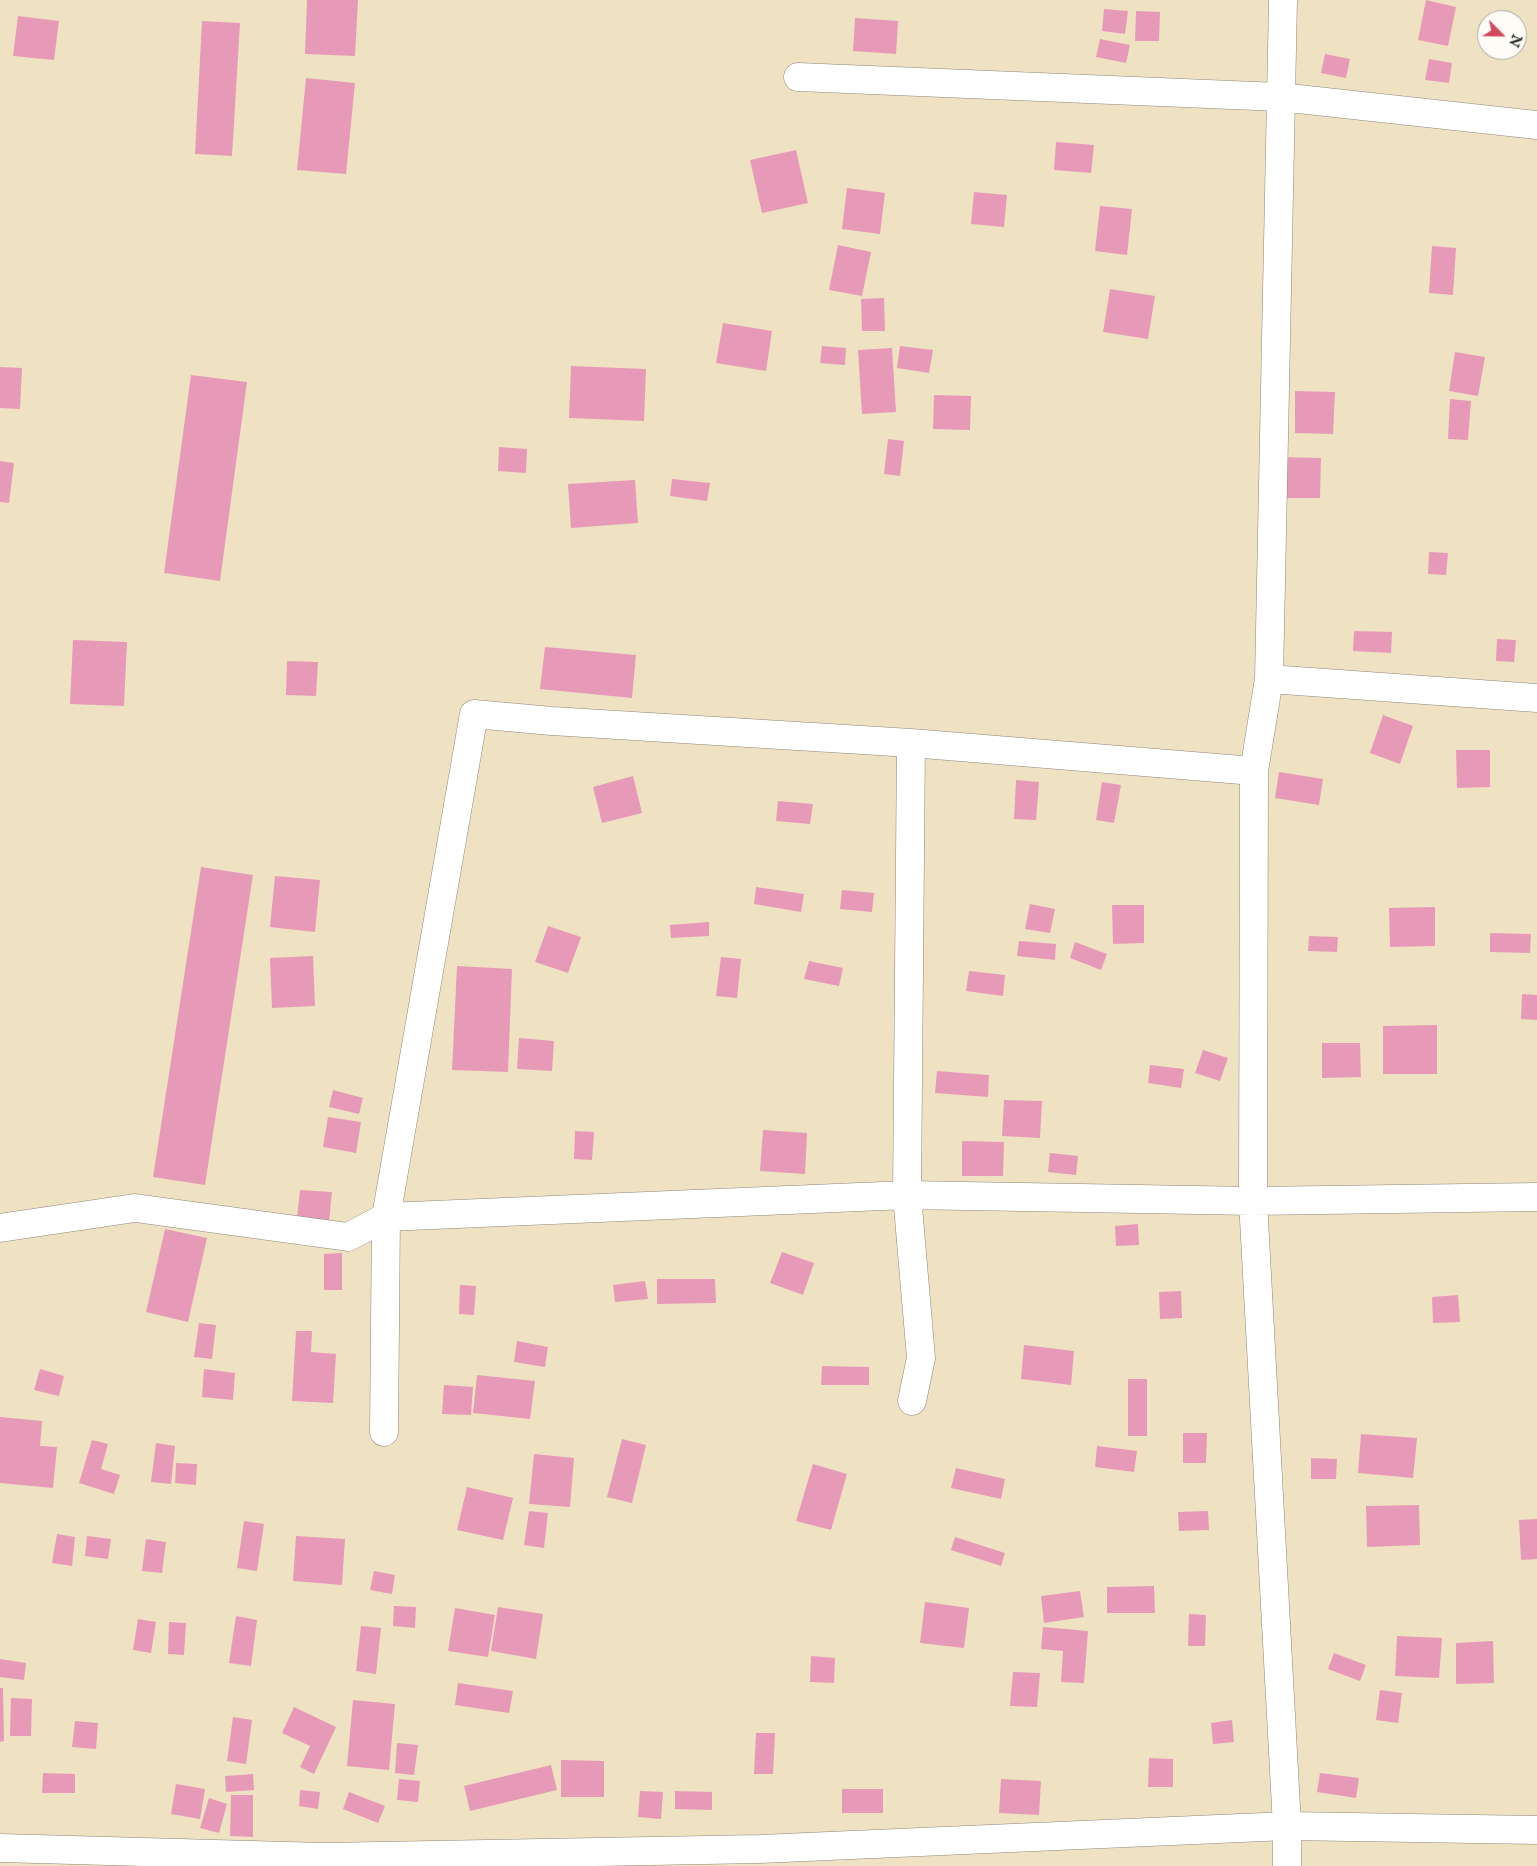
<!DOCTYPE html>
<style>
body{margin:0}
#map{position:relative;width:1537px;height:1866px;overflow:hidden;background:#efe2c3;font-family:"IM FELL English",serif}
canvas{display:block}
.north{position:absolute;left:1477px;top:10px;width:50px;height:50px;box-sizing:border-box;background:#fdfcf7;border:1px solid #a9a8a5;border-radius:50%;rotate:113deg;font-size:14px;font-weight:700;line-height:20px;text-align:center;color:#2b2b2b}
.north::after{content:'';display:block;margin:auto;width:18px;height:22px;background:#d1495b;clip-path:polygon(50% 0,100% 100%,50% 72%,0 100%)}
</style>
<div id="map">
<canvas width="1537" height="1866"></canvas>
<div class="north">N</div>
</div>
<script>
const ctx = document.querySelector('canvas').getContext('2d');
ctx.lineJoin = 'round';
function fillPath(path, color) {
  ctx.fillStyle = color;
  ctx.fill(path, 'evenodd');
}
function shape(rows) {
  const path = new Path2D();
  for (const r of rows) {
    path.moveTo(r[0], r[1]);
    for (let i = 2; i < r.length; i += 2) path.lineTo(r[i], r[i + 1]);
  }
  return path;
}
function strokePath(path, color, width, dash) {
  ctx.strokeStyle = color;
  ctx.lineWidth = width;
  ctx.lineCap = dash ? 'butt' : 'round';
  ctx.setLineDash(dash || []);
  ctx.stroke(path);
}
const building = shape([
 [307,0,358,0,355,56,305,54],
 [1426,0,1456,7,1448,46,1418,40],
 [1104,9,1128,11,1125,34,1102,31],
 [1136,11,1160,12,1159,41,1135,41],
 [18,16,59,21,54,60,13,56],
 [855,18,898,21,896,54,853,51],
 [202,21,240,23,232,156,195,154],
 [1100,39,1130,45,1126,63,1096,57],
 [1325,54,1350,59,1346,78,1321,73],
 [1429,59,1452,63,1449,83,1425,80],
 [306,78,355,83,346,174,297,170],
 [1056,142,1094,145,1091,173,1054,170],
 [796,150,808,203,762,213,750,160],
 [847,188,885,193,880,234,842,229],
 [974,192,1007,195,1004,227,971,224],
 [1100,206,1132,209,1127,255,1095,251],
 [838,245,871,252,862,296,829,290],
 [1432,246,1456,248,1453,295,1429,293],
 [1110,289,1155,296,1148,339,1103,332],
 [884,298,885,331,862,331,861,299],
 [723,323,772,331,766,371,716,363],
 [822,346,846,348,845,365,820,363],
 [900,346,933,350,929,373,897,368],
 [892,348,896,412,862,414,858,350],
 [1455,352,1485,357,1478,396,1449,391],
 [571,366,646,369,644,421,569,418],
 [0,367,22,368,20,409,0,408],
 [191,375,247,382,220,581,164,573],
 [1295,391,1335,392,1333,434,1295,433],
 [934,395,971,396,970,430,933,429],
 [1450,399,1471,401,1468,440,1448,439],
 [888,439,904,441,900,476,884,474],
 [499,447,527,449,526,473,498,471],
 [1277,457,1321,458,1320,498,1277,498],
 [0,461,14,463,9,503,0,502],
 [672,479,710,483,707,501,670,496],
 [635,480,638,523,571,528,568,484],
 [1429,552,1448,553,1446,575,1428,574],
 [1354,631,1392,632,1391,653,1353,651],
 [1497,639,1516,640,1514,662,1496,661],
 [73,640,127,642,124,706,70,704],
 [545,647,636,655,632,698,540,689],
 [287,661,318,662,316,696,286,695],
 [1383,715,1413,726,1400,764,1370,753],
 [1456,750,1490,750,1490,787,1457,788],
 [1279,772,1323,779,1319,805,1275,798],
 [633,776,642,813,602,823,593,787],
 [1016,780,1039,782,1036,820,1014,819],
 [1102,782,1121,785,1114,823,1096,820],
 [778,801,813,804,810,824,776,821],
 [201,867,253,875,205,1185,153,1177],
 [275,876,320,880,315,932,270,927],
 [756,887,804,894,801,912,754,904],
 [842,890,874,893,872,912,840,909],
 [1030,904,1055,909,1050,933,1025,929],
 [1112,905,1144,905,1144,943,1113,944],
 [1435,907,1435,946,1390,947,1389,908],
 [709,922,709,936,671,938,670,925],
 [548,926,581,937,568,973,535,962],
 [1490,933,1531,934,1530,953,1490,952],
 [1309,936,1338,937,1337,952,1308,951],
 [1019,941,1056,944,1055,960,1017,956],
 [1075,942,1107,954,1101,970,1070,958],
 [313,956,315,1006,272,1008,270,958],
 [721,957,741,959,737,998,716,996],
 [809,961,843,968,839,986,804,979],
 [457,966,512,969,508,1072,452,1070],
 [969,971,1005,975,1003,996,966,991],
 [1522,994,1537,995,1537,1020,1521,1019],
 [1437,1025,1437,1074,1383,1074,1383,1026],
 [519,1038,554,1041,552,1071,517,1069],
 [1322,1043,1360,1043,1361,1077,1322,1078],
 [1203,1050,1228,1058,1220,1081,1195,1073],
 [1150,1065,1184,1069,1181,1088,1148,1083],
 [937,1071,989,1075,988,1097,935,1093],
 [333,1090,363,1098,359,1114,329,1107],
 [1004,1100,1042,1101,1040,1138,1002,1136],
 [328,1117,361,1122,356,1153,323,1147],
 [763,1130,807,1133,805,1174,760,1171],
 [575,1131,594,1132,592,1160,574,1159],
 [962,1141,1004,1142,1003,1176,962,1176],
 [1050,1153,1078,1156,1076,1175,1048,1172],
 [300,1190,332,1192,329,1221,297,1218],
 [1138,1224,1139,1245,1116,1246,1115,1226],
 [165,1229,207,1238,188,1322,146,1312],
 [782,1252,814,1263,803,1295,770,1283],
 [342,1253,342,1290,324,1290,324,1254],
 [657,1279,715,1279,716,1303,657,1304],
 [645,1281,648,1299,615,1302,613,1285],
 [460,1285,476,1286,474,1315,459,1314],
 [1181,1291,1182,1318,1160,1319,1159,1292],
 [1458,1295,1460,1322,1433,1323,1432,1297],
 [199,1323,216,1325,212,1359,194,1357],
 [296,1331,312,1331,311,1352,336,1354,333,1403,292,1401],
 [517,1341,548,1347,545,1367,514,1362],
 [1024,1345,1074,1351,1071,1385,1021,1379],
 [822,1366,869,1367,869,1385,821,1385],
 [40,1369,64,1376,59,1396,34,1390],
 [204,1369,235,1373,233,1400,202,1397],
 [477,1375,535,1381,530,1419,473,1413],
 [1128,1379,1147,1379,1147,1436,1128,1436],
 [444,1385,473,1387,471,1415,442,1414],
 [0,1417,42,1421,40,1446,57,1447,53,1488,0,1483],
 [1183,1433,1207,1433,1206,1463,1183,1463],
 [1361,1434,1417,1438,1413,1478,1358,1473],
 [622,1439,646,1445,632,1503,607,1497],
 [92,1440,108,1444,101,1469,120,1475,114,1494,79,1483],
 [156,1443,175,1446,171,1484,151,1482],
 [1097,1446,1137,1451,1134,1472,1095,1467],
 [534,1454,574,1458,570,1507,529,1504],
 [1311,1458,1337,1459,1336,1479,1311,1479],
 [176,1463,197,1464,196,1485,175,1483],
 [813,1464,847,1474,831,1530,796,1521],
 [956,1468,1005,1479,1001,1499,951,1488],
 [467,1487,513,1498,503,1540,457,1530],
 [1419,1505,1420,1545,1367,1547,1366,1506],
 [529,1511,548,1513,544,1548,524,1545],
 [1208,1511,1209,1530,1179,1531,1178,1512],
 [1537,1519,1537,1559,1521,1560,1519,1520],
 [244,1521,264,1524,257,1571,237,1568],
 [57,1534,75,1537,72,1566,52,1563],
 [87,1536,111,1539,108,1559,85,1556],
 [296,1536,345,1539,342,1585,293,1581],
 [955,1537,1005,1553,1001,1566,951,1550],
 [146,1539,166,1542,162,1573,142,1571],
 [374,1571,395,1575,392,1594,370,1590],
 [1154,1586,1155,1613,1107,1613,1107,1587],
 [1080,1591,1084,1617,1044,1623,1041,1596],
 [925,1602,969,1608,964,1648,920,1643],
 [394,1606,416,1607,415,1628,393,1626],
 [498,1607,543,1614,536,1659,491,1651],
 [455,1608,495,1615,488,1657,448,1651],
 [1189,1614,1206,1615,1205,1646,1188,1646],
 [236,1616,257,1620,251,1666,229,1663],
 [138,1619,156,1622,151,1653,133,1650],
 [169,1622,186,1623,184,1655,168,1654],
 [361,1626,381,1628,376,1674,356,1671],
 [1043,1627,1088,1631,1084,1683,1061,1682,1063,1651,1041,1649],
 [1397,1636,1442,1638,1439,1678,1395,1676],
 [1493,1641,1494,1683,1456,1684,1456,1643],
 [1334,1653,1366,1665,1360,1681,1328,1669],
 [811,1656,835,1658,834,1683,810,1682],
 [0,1659,26,1663,24,1680,0,1677],
 [1013,1672,1040,1673,1037,1707,1010,1706],
 [458,1683,513,1691,509,1713,455,1705],
 [0,1688,3,1688,4,1741,0,1742],
 [1380,1690,1402,1693,1398,1723,1376,1720],
 [11,1698,32,1699,31,1736,10,1736],
 [353,1700,395,1704,389,1770,347,1766],
 [294,1707,336,1727,314,1774,300,1767,310,1746,282,1733],
 [233,1717,252,1720,246,1764,227,1761],
 [1232,1720,1234,1742,1213,1744,1211,1723],
 [75,1721,98,1723,96,1749,72,1747],
 [756,1733,775,1733,773,1774,754,1774],
 [397,1743,418,1745,414,1775,395,1773],
 [1149,1758,1173,1759,1173,1787,1148,1787],
 [561,1760,604,1761,604,1797,561,1797],
 [551,1765,557,1790,470,1811,464,1786],
 [43,1773,75,1774,75,1793,42,1793],
 [1320,1773,1359,1778,1356,1798,1317,1792],
 [253,1774,254,1790,226,1792,225,1776],
 [399,1779,420,1781,418,1802,397,1800],
 [1001,1779,1041,1781,1039,1815,999,1813],
 [176,1784,205,1789,200,1819,171,1814],
 [842,1789,883,1789,883,1813,842,1813],
 [300,1790,320,1792,318,1809,299,1806],
 [640,1791,663,1792,661,1819,638,1817],
 [675,1791,712,1792,712,1810,675,1809],
 [349,1792,385,1806,378,1823,343,1809],
 [231,1795,253,1795,253,1837,230,1836],
 [209,1798,227,1804,219,1833,200,1828]
]);
const street = shape([
 [1283,0,1269,679,1254,771,1253,1201,1287,1826,1287,1866],
 [798,77,1280,97,1537,125],
 [1269,679,1537,698],
 [911,743,907,1195,921,1358,912,1401],
 [0,1228,135,1208,348,1237,386,1217,907,1195,1253,1201,1537,1197],
 [384,1432,386,1217,474,714,552,721,911,743,1254,771]
]);
const primary = shape([
 [0,1848,323,1857,760,1849,1287,1826,1537,1830]
]);
fillPath(building, '#e79ab8');
strokePath(street, '#8d8677', 29);
strokePath(primary, '#8d8677', 29);
strokePath(street, '#fff', 28);
strokePath(primary, '#fff', 28);
</script>
